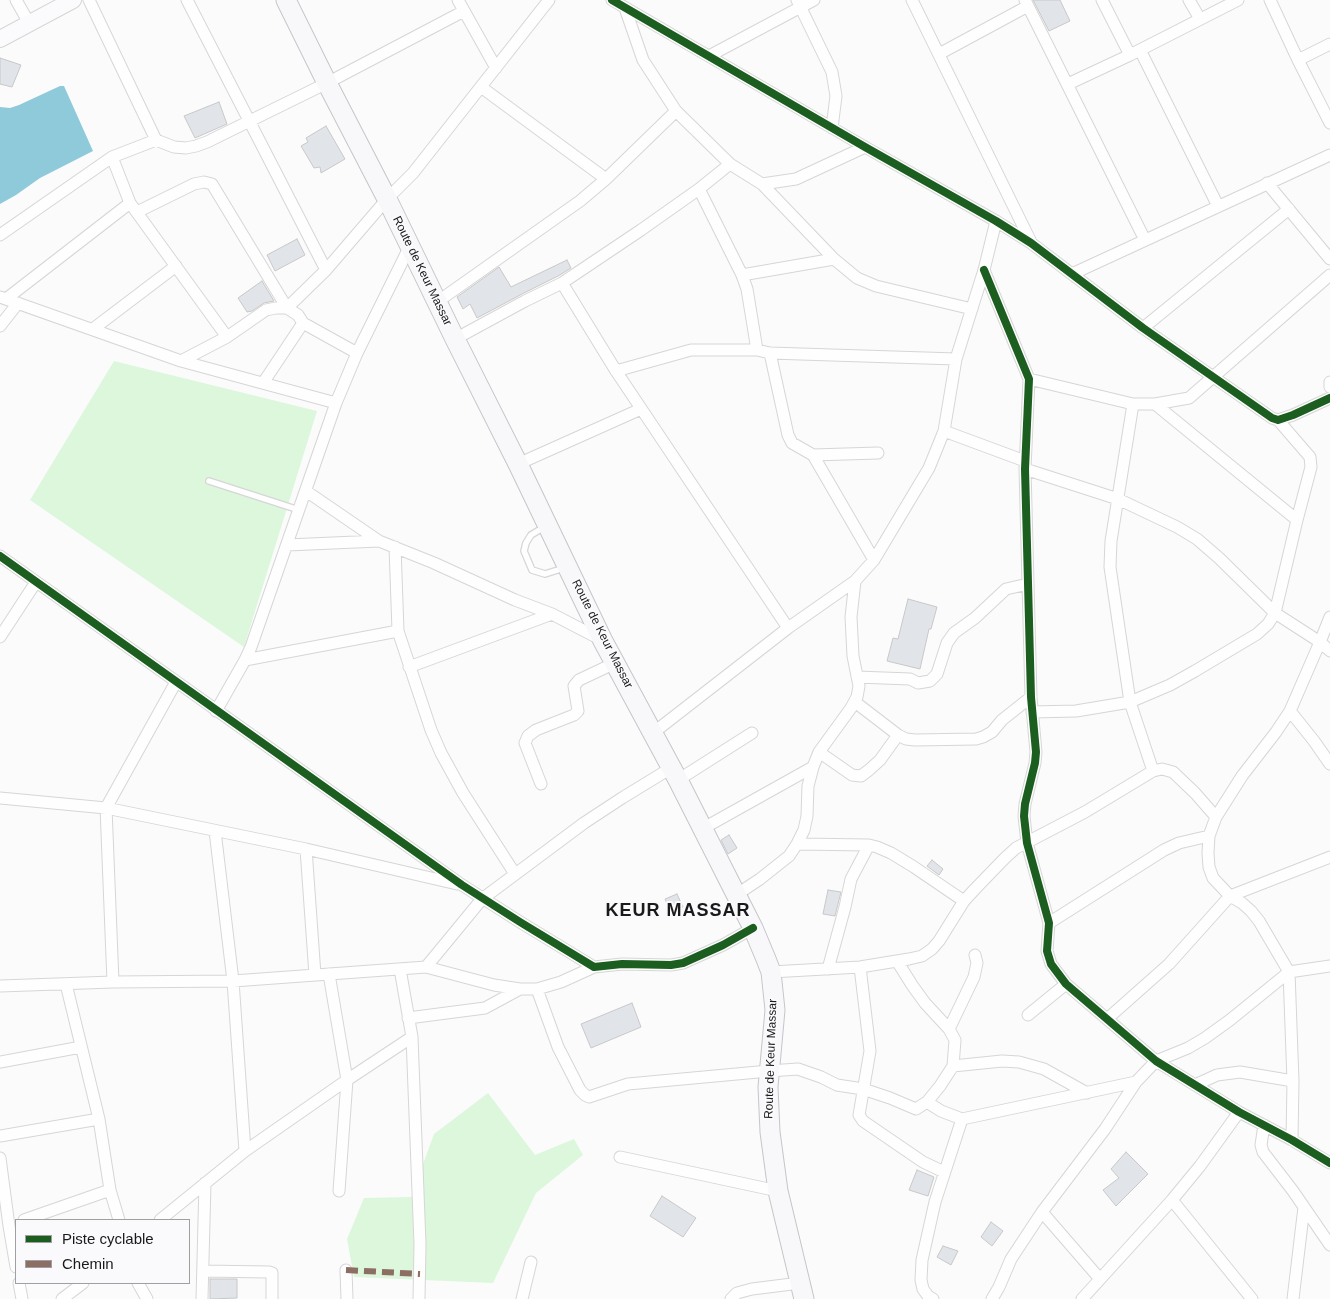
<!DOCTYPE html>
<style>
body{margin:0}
#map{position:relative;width:1330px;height:1299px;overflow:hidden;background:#fbfbfb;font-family:Arial,sans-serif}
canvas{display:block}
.legend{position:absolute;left:15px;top:1219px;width:175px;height:65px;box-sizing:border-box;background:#fafafc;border:1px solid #a0a0a2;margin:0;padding:6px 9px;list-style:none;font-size:15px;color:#1a1a1b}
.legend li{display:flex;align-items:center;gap:10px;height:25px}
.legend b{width:25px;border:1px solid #a0a0a2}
</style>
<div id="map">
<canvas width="1330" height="1299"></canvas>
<ul class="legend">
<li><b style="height:6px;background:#1b5e20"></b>Piste cyclable</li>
<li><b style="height:6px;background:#8d6e63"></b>Chemin</li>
</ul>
</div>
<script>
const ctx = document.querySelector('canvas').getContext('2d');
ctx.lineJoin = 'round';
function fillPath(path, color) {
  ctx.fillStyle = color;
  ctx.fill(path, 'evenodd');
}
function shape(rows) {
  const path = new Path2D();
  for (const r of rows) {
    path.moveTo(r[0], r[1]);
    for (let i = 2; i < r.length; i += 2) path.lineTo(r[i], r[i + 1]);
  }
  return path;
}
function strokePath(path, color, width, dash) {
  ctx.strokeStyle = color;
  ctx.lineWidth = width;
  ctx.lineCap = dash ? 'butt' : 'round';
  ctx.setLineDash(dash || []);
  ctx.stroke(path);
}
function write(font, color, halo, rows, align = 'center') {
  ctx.font = font + ' Arial,sans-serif';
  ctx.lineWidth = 4;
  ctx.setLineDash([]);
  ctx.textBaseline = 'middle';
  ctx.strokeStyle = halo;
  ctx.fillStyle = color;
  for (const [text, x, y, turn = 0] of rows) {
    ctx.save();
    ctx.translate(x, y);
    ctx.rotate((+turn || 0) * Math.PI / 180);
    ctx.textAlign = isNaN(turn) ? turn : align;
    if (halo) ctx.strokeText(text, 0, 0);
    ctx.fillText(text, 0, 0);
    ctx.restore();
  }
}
const green = shape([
 [114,361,317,411,244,647,30,500],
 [488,1093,535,1155,574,1139,583,1155,536,1193,493,1283,354,1277,347,1239,364,1198,411,1197,434,1134]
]);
const water = shape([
 [60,86,64,86,93,151,40,178,16,195,0,204,0,107,10,108,19,105]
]);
const building = shape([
 [1033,0,1060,0,1070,21,1049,31,1033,0],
 [0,58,21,65,12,87,0,84,0,58],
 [219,102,227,124,195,138,184,116,219,102],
 [326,126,345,159,321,173,320,167,314,168,301,146,308,142,306,138,326,126],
 [297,239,305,255,275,271,267,255,297,239],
 [567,260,571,268,558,276,522,294,477,318,470,304,463,309,457,297,499,267,511,287,567,260],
 [262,281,274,301,264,303,252,311,247,312,238,298,262,281],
 [908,599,937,607,931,629,929,629,920,669,887,661,893,638,898,639,908,599],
 [729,835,737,848,728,854,721,840,729,835],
 [932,860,943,869,939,875,927,866,932,860],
 [828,890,841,892,835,916,823,914,828,890],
 [677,894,683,907,671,913,665,899,677,894],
 [632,1003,641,1027,591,1048,581,1024,632,1003],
 [1126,1152,1148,1174,1116,1206,1103,1190,1119,1178,1111,1169,1126,1152],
 [917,1170,934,1177,928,1196,909,1190,917,1170],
 [662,1196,696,1218,683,1237,650,1216,662,1196],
 [991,1222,1003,1231,992,1246,981,1237,991,1222],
 [943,1246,958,1251,951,1265,937,1257,943,1246],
 [210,1279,237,1279,237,1298,210,1299,210,1279]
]);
const lane = shape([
 [209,481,299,510],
 [546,526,531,535,526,543,524,551,532,570,545,574,564,568]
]);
const street = shape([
 [16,0,29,23],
 [89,0,156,140],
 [187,0,326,270],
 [458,0,496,68],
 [612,0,865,147,996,221,1031,243,1143,328,1272,418,1278,420,1293,415,1330,398],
 [797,0,832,72,836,96,832,128],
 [912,0,1031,242],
 [1025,0,1145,240],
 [1102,0,1130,55],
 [1189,0,1200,19],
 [1270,0,1298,60,1330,123],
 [625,8,643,60,676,111,730,164,762,184,834,259,857,278,876,286,972,309],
 [1140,50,1218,206],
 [939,54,1028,6],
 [709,56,814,0],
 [1298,60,1330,44],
 [1068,84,1130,55,1238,0],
 [481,87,606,179],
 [112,157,130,203,227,337],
 [1267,183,1330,259],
 [762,184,796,179,865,147],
 [699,189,742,275,747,289,757,350],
 [137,212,194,184,204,182,212,184,287,308,298,315,303,323,263,383],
 [0,235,112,157,156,140,174,147,186,148,196,146,207,142,327,83,464,11],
 [984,270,1029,379,1025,469,1031,697,1036,752,1035,763,1025,804,1024,816,1027,843,1049,923,1047,951,1051,964,1066,984,1156,1061,1239,1112,1292,1140,1330,1163],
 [1072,274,1330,155],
 [742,275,834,259],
 [562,283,616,371,788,628],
 [0,297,181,361,336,403],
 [6,299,130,203],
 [437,302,580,201,606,179,676,111],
 [303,323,357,353],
 [0,326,18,303],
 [1143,328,1289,209],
 [93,329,176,266],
 [455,339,525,301,562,283,641,230,699,189,730,164],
 [770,353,788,435,792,443,813,455],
 [181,361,227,337,266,310,276,308,287,308,326,270,387,199,413,173,549,0],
 [616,371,691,350,757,350,770,353,956,359],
 [1029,379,1133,404,1155,404,1189,398,1330,275],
 [1330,382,1330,387],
 [1133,404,1111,541,1110,567,1130,702,1153,771],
 [1155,404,1297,520],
 [944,431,1025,461],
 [518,464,641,409],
 [1025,469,1118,499,1177,527,1197,539,1219,558,1275,613,1320,642,1330,651],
 [306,491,379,541,434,563,515,600,552,614,602,640],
 [287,545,379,541],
 [395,547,398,631,431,730,441,753,463,793,515,874],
 [0,556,462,885,520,922,594,967,622,964,671,965,683,963,723,945,753,928],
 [874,560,813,455,878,453],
 [0,637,36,582],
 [245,660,398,631],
 [409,667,552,614],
 [857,677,910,679,918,683,930,681,937,674,947,643,954,633,975,618,1006,589,1028,584],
 [855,702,898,735,906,739,915,740,976,739,983,737,992,732,1002,720,1031,697],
 [216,711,245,660,251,647,336,403,357,353,410,246],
 [1290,711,1314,741,1330,764],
 [1032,712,1076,711,1130,702,1170,685,1195,671,1257,634,1268,624,1275,613,1297,520,1311,467,1310,457,1278,420],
 [653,733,788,628,855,581,874,560,929,468,944,431,956,359,984,270,996,221],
 [819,752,852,775,861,776,869,770,880,760,898,735],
 [678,780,752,733],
 [541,784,525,743,528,736,536,730,574,715,578,711,574,686,579,680,615,663],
 [0,798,106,808,306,849,457,884],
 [702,829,813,767],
 [215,831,233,981,245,1151],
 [797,844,869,845,877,847,891,853,914,867,964,901],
 [306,849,315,975],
 [736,895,760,879,789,856,797,844,804,830,807,816,808,786,813,767,819,752,851,708,857,697,859,686,853,656,851,617,855,581],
 [1049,923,1164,850,1179,843,1209,836],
 [426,967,482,899,584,823,622,798,671,768],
 [860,967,870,1051,859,1115,863,1121,923,1162,944,1172],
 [400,969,412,1037,420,1244,419,1299],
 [828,969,845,907,851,879,869,845],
 [771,972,860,967,909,959,922,956,932,949,939,941,964,901,975,889,1005,858,1016,848,1085,812,1153,771,1162,769,1173,772,1195,793,1216,817],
 [329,974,347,1080,339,1191],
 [113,982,106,808,176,682],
 [66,984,99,1119,110,1190,119,1220],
 [0,986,113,982,233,981,426,967,494,985,520,989,537,989,561,982,594,967],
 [537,989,558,1047,580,1090,585,1095,589,1097,628,1084,769,1071,798,1069,821,1077,837,1085,863,1089,890,1098,916,1109,927,1102,940,1086,953,1066,955,1040,949,1029,925,1003,912,985,897,961],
 [1028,1015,1066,984],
 [408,1018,485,1008,520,989],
 [1107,1019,1169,964,1230,896,1330,857],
 [949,1029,974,977,977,963,975,955],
 [0,1062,81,1047],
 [953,1066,1002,1061,1019,1062,1044,1069,1087,1093],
 [1195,1085,1217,1075,1240,1072,1293,1081],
 [927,1102,941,1111,962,1119,1136,1082],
 [1264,1125,1261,1145,1263,1152,1293,1191,1330,1245],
 [0,1136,99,1119],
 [1292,1140,1293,1081,1289,972,1259,921,1251,911,1242,903,1230,896,1213,878,1209,867,1208,853,1209,836,1216,817,1242,776,1276,732,1290,711,1320,642,1330,617],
 [620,1157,778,1191],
 [0,1158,9,1226,16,1267],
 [1172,1200,1252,1299],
 [1042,1212,1100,1279],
 [24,1220,110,1190],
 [160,1220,245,1151,347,1080,412,1037],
 [346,1270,347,1299],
 [203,1271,269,1272,272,1273,272,1299],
 [19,1283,22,1299],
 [138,1283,147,1299],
 [62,1299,83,1283],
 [202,1299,205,1183],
 [522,1299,531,1262],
 [731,1299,737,1293,752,1289,800,1283],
 [933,1299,928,1296,923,1289,921,1280,922,1260,935,1202,962,1119],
 [992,1299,999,1287,1011,1259,1042,1212,1105,1129,1136,1082,1156,1061,1188,1048,1205,1038,1230,1020,1289,972,1330,966],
 [1082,1299,1172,1200,1200,1166,1239,1112],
 [1293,1299,1304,1207]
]);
const secondary = shape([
 [0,39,73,0]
]);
const primary = shape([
 [286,0,327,83,387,199,455,339,518,464,603,641,678,780,753,928,766,959,771,972,775,1010,768,1087,770,1132,778,1191,804,1299]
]);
const quiet = shape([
 [346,1270,420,1274]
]);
const cycleway = shape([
 [612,0,865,147,996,221,1031,243,1143,328,1272,418,1278,420,1293,415,1330,398],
 [984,270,1029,379,1025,469,1031,697,1036,752,1035,763,1025,804,1024,816,1027,843,1049,923,1047,951,1051,964,1066,984,1156,1061,1239,1112,1292,1140,1330,1163],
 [0,556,462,885,520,922,594,967,622,964,671,965,683,963,723,945,753,928]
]);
const streetNames = [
 ["Route de Keur Massar",422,271,64],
 ["Route de Keur Massar",602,634,63],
 ["Route de Keur Massar",771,1059,-88]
];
const districtNames = [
 ["KEUR MASSAR",678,911]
];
fillPath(green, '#dcf7db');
fillPath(water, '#8ecad9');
fillPath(building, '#e1e4e8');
strokePath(building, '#c8c8c8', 1);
strokePath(lane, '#d6d6d6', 8);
strokePath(street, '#d6d6d6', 13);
strokePath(secondary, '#d6d6d6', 18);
strokePath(primary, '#c5c6ca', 21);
strokePath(lane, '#fefefe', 5.5);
strokePath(street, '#fefefe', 11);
strokePath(secondary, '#fbfbfd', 16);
strokePath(primary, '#f8f8fa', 19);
strokePath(quiet, '#8d6e63', 6, [12, 6]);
strokePath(cycleway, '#1b5e20', 8);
write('12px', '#1a1a1b', '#fafafc', streetNames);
ctx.letterSpacing = '1px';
write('bold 18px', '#1a1a1b', '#fafafc', districtNames);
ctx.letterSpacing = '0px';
</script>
